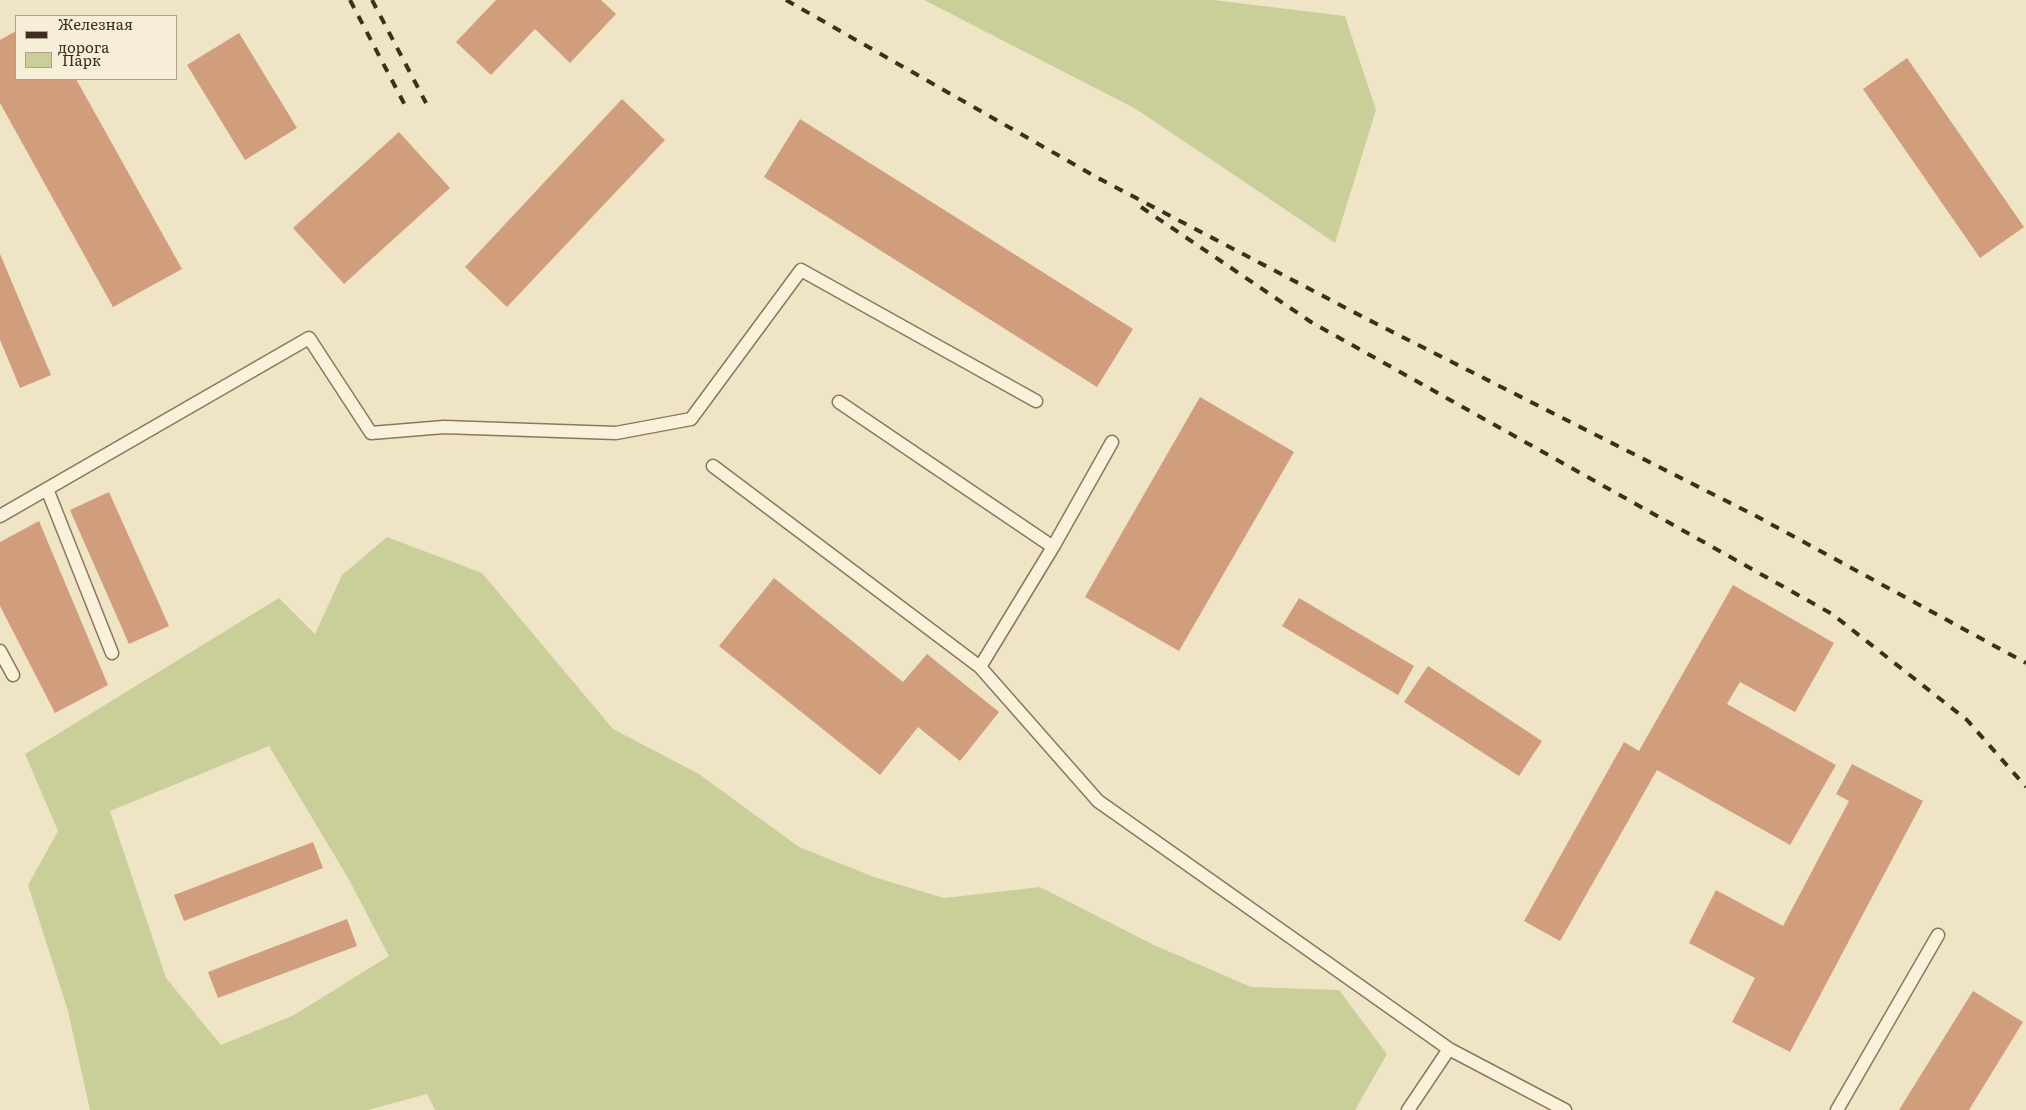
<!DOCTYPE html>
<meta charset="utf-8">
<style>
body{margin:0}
#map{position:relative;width:2026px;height:1110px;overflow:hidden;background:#f0e4c7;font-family:Literata,serif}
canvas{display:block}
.legend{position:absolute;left:15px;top:15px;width:162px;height:65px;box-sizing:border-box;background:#f7eed7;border:1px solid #ada18e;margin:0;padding:6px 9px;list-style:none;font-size:15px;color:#3d2e20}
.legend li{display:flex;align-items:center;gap:10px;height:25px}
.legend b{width:25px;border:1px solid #ada18e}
</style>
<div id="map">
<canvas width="2026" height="1110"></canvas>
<ul class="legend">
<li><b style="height:6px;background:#3d2e20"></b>Железная дорога</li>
<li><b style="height:14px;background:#cacf9a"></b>Парк</li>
</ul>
</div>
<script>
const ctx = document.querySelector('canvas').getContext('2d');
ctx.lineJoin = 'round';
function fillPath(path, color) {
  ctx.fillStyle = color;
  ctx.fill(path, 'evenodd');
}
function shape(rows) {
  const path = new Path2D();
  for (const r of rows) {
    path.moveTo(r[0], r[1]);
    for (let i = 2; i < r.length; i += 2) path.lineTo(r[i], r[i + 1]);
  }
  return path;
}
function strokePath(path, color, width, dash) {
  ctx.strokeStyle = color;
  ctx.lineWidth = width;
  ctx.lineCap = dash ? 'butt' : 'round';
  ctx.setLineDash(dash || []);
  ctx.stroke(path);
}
const green = shape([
 [924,0,1213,0,1345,16,1376,110,1335,243,1136,109],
 [387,537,482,573,613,729,699,774,799,847,874,877,944,898,1040,887,1154,945,1251,987,1339,990,1387,1054,1355,1110,435,1110,427,1094,368,1110,90,1110,68,1011,28,885,58,831,25,754,279,598,315,634,342,575],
 [269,746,348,878,389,956,294,1015,221,1045,166,978,110,811]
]);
const building = shape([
 [496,0,601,0,616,14,570,63,535,29,491,75,456,42],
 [16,31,16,79,76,79,182,269,113,307,0,103,0,40],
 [239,33,297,128,245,160,187,65],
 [1907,58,2024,227,1980,258,1863,89],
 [622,99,665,140,507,307,465,267],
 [800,119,1133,329,1097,387,764,177],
 [399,132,450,188,344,284,293,228],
 [0,254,51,375,20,388,0,340],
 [1200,397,1294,452,1179,651,1085,597],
 [109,492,169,626,129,644,70,510],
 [39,521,108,685,55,713,0,606,0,542],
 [774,578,903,682,927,654,999,712,960,761,918,727,880,775,719,646],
 [1733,585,1834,643,1795,712,1740,682,1727,704,1836,765,1790,845,1657,770,1560,941,1524,921,1624,742,1639,751],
 [1299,598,1414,666,1398,695,1282,626],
 [1428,666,1542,741,1519,776,1404,702],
 [1852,764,1923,801,1790,1052,1732,1022,1755,978,1689,943,1716,890,1783,926,1849,801,1836,794],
 [313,842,323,868,184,921,174,895],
 [347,919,357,946,218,998,208,972],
 [1973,991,2023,1022,1969,1110,1899,1110]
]);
const service = shape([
 [839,402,1053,547],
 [1112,442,1053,547,980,667,1098,801,1449,1049],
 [713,466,980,667],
 [47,489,112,653],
 [0,516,309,338,371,433,444,427,616,433,691,419,801,270,1036,401],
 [0,651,13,675],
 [1408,1110,1449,1049,1565,1110],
 [1837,1110,1938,935]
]);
const rail = shape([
 [350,0,408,111],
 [372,0,426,103],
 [786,0,1098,178,1365,318,1756,516,2026,663],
 [1141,207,1311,322,1832,614,1967,720,2026,787]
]);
fillPath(green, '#cacf9a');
fillPath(building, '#d09e7c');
strokePath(service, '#8d765b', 15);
strokePath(service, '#faf1db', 12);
strokePath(rail, '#3d2e20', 4, [9, 9]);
</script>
